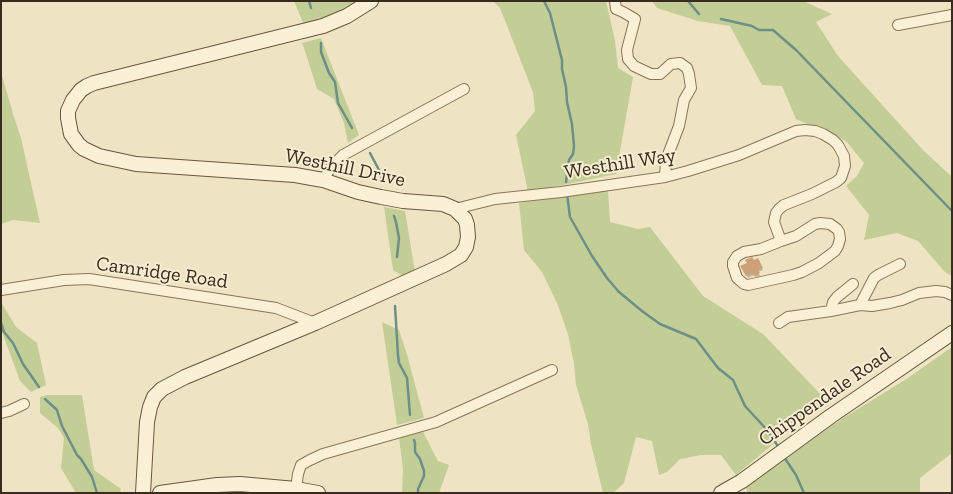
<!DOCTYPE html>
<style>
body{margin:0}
#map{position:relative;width:953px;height:494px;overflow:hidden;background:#eee4c3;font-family:"Zilla Slab",serif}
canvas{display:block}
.frame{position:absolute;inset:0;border:2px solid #382c1e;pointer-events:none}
</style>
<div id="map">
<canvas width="953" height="494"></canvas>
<div class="frame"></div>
</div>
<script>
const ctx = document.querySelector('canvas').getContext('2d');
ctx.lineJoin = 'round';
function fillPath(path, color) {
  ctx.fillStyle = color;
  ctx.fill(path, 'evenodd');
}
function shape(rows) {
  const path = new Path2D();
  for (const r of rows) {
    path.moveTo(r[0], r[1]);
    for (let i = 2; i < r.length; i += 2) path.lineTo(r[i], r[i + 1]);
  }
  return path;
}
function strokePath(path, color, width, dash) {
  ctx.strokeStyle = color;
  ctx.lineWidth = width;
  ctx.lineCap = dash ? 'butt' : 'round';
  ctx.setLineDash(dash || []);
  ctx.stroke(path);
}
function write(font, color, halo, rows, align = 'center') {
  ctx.font = font + ' "Zilla Slab",serif';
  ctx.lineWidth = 4;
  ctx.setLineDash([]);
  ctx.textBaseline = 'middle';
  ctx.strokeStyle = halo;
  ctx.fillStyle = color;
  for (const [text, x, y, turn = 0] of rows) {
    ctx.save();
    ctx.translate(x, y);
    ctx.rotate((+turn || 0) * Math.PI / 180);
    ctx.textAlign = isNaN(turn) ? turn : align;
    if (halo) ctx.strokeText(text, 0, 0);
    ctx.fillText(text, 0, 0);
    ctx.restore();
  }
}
const green = shape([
 [294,1,358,1,341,11,304,25],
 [493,1,606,1,615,41,618,68,633,77,616,174,528,192,516,135,535,111,533,92,500,8],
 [652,1,803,1,832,14,816,22,838,56,923,150,952,177,952,276,945,272,918,241,897,233,864,240,869,215,846,186,857,176,864,163,846,141,796,119,782,86,762,85,730,26,698,21,657,8],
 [321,38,359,135,348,143,344,123,334,99,317,89,304,48,302,43],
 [1,72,14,117,21,138,40,223,13,220,1,224],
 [608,190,610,222,638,229,650,227,703,296,763,334,827,401,819,406,736,475,721,455,701,455,680,459,667,472,659,475,652,441,636,437,624,483,613,493,603,493,591,444,588,424,576,385,574,364,568,334,557,303,542,272,524,250,519,203],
 [384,207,405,211,415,272,404,277,393,270],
 [1,302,16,327,37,343,46,385,31,392,20,381,1,329],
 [382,322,399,330,408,358,424,418,397,425],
 [952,347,952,453,920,478,920,493,748,493,746,487,840,420,908,378],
 [47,395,82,395,94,470,121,489,119,493,76,493,61,468,64,438,58,428,40,413,40,397],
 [423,432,438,461,449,465,439,493,402,493,403,469,399,438]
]);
const shadow = shape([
 [758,260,763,270,758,272,760,276,756,277,754,275,748,278,742,267]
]);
const stream = shape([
 [309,1,311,8],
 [544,1,550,13,562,60,562,69,566,87,567,102,572,124,574,146,573,154,569,160,566,182],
 [688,1,699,14],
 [721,19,752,26,759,30,773,30,796,50,952,211],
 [321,43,321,52,329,73,335,82,338,103,352,128],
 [370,153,379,170,382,179],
 [567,194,570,217,592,256,607,278,619,292,642,311,660,324,696,339,718,368,733,380,745,406,768,431,779,448],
 [394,216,396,222,399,238,397,257],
 [395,306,398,355,399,363,407,378,410,415],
 [1,323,4,332,13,343,23,364,39,387],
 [45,399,57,410,62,426,77,455,81,459,92,477,97,493],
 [414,440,415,443,415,452,420,459,424,471,424,476,418,489,418,493],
 [784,457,796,475,804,493]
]);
const building = shape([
 [752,257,754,260,758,258,763,268,758,270,760,273,754,276,752,273,746,276,740,266,747,263,745,260]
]);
const street = shape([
 [615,1,616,9,623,12,635,19,627,50,628,59,634,66,651,74,660,74,671,64,680,63,687,68,689,74,691,88,684,100,679,126,666,160,665,177],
 [898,25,952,15],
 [323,180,331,167,343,155,464,89],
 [455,209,495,199,561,192,665,177,688,171,739,155,796,131,805,130,815,131,823,134,833,140,838,145,844,156,845,166,841,178,836,182,812,194,784,205,779,209,776,213,774,222,781,241,796,236,815,224,820,223,830,224,837,229,839,232,840,239,838,246,835,251,819,263,802,272,793,275,748,285,744,284,737,278,733,266,733,262,737,256,744,252,761,249,781,241],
 [1,290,64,280,89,279,276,308,315,323],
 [860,305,874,278,878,275,900,264],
 [831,311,833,302,837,297,853,284],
 [779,323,788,317,831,311,860,305,872,306,890,303,902,300,919,293,936,291,945,292,952,295],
 [1,413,9,411,24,404],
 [296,489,298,474,301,465,310,460,323,454,436,422,552,370]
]);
const secondary = shape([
 [143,493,147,422,150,407,154,397,162,389,185,377,315,323,446,264,461,255,466,247,468,237,467,225,465,219,455,209,443,204,403,201,381,197,358,192,323,180,295,175,136,164,99,156,84,149,79,145,71,134,68,118,68,111,73,100,81,90,87,86,94,83,323,26,347,16,371,1],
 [160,493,217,485,240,484,296,489,318,493],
 [721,493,742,481,831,416,952,333]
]);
const streetNames = [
 ["Westhill Way",620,164,-9],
 ["Westhill Drive",345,168,12],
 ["Camridge Road",162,273,8],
 ["Chippendale Road",825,397,-35]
];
fillPath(green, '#c3cd96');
fillPath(shadow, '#0003');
strokePath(stream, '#6c8f88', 2.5);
fillPath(building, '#cda078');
strokePath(street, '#897559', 12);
strokePath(secondary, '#6a563d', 16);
strokePath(street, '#f9f0d6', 10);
strokePath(secondary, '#f9f0d6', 14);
write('20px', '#382c1e', '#f6edd2', streetNames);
</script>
